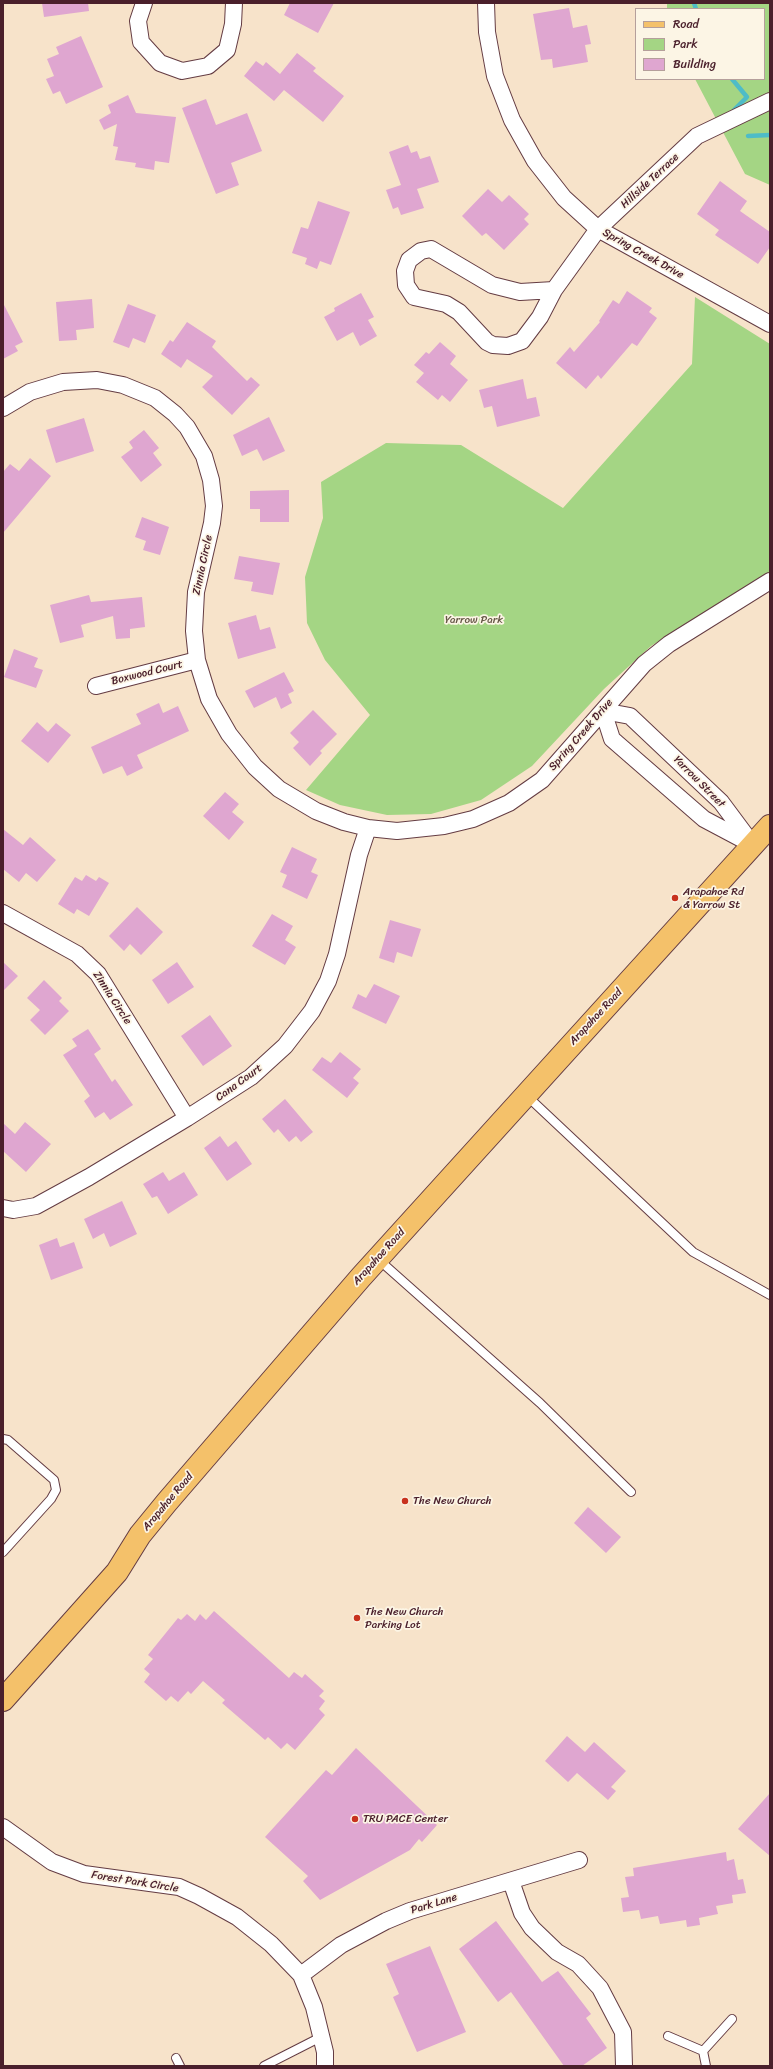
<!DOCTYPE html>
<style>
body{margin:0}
#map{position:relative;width:773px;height:2069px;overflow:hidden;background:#f7e3ca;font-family:Sriracha,sans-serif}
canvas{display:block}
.frame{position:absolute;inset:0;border:4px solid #4a1f2b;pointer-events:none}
.legend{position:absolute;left:635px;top:8px;width:130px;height:72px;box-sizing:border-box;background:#fcf5e5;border:1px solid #b59f9b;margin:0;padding:5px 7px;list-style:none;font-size:12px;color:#4a1f2b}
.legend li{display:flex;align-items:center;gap:8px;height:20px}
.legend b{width:20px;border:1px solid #b59f9b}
</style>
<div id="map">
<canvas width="773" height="2069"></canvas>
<div class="frame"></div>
<ul class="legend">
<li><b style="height:5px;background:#f4c16a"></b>Road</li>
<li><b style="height:11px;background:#a4d584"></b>Park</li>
<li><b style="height:11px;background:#dfa6d0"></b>Building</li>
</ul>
</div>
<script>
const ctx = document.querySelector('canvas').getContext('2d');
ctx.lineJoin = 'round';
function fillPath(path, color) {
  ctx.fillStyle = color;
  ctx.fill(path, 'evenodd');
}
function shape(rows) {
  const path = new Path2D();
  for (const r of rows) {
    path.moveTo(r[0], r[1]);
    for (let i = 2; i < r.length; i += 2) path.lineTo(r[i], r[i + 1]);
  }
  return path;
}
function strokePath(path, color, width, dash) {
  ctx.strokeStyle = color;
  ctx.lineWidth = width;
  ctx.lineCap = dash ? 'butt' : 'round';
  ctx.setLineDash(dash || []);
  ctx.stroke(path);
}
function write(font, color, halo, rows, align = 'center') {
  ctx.font = font + ' Sriracha,sans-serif';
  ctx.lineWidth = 3.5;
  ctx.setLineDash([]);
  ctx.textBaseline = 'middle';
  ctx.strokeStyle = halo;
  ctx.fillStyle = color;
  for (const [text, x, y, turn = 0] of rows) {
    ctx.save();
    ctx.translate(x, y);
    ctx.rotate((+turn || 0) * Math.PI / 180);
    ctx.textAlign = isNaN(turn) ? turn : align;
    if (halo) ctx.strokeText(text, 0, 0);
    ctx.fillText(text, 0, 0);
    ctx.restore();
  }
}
const green = shape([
 [667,3,770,3,770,185,745,174,695,79,764,79,764,9,667,9],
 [695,297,770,344,770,572,651,646,604,689,532,766,481,800,431,814,387,815,340,805,306,790,370,715,325,660,307,623,305,577,323,518,321,482,386,443,461,445,563,508,692,364]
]);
const stream = shape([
 [694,3,696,9],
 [732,79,747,97,734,110],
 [748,136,770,135]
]);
const building = shape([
 [42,3,88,3,89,11,44,17],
 [290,3,334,3,318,33,284,15],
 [569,8,573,28,587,25,591,44,585,45,588,62,553,68,552,59,541,60,533,14],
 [81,36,103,87,66,104,60,91,53,94,46,79,54,76,47,59,59,54,56,47],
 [297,53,316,68,313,71,344,96,323,122,284,90,274,101,244,76,256,61,263,66,266,62,280,74],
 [128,95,136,113,176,117,169,163,155,161,154,170,135,167,136,163,115,160,118,147,113,146,117,124,104,130,99,120,111,113,108,105],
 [206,99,216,125,247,113,262,151,231,163,239,185,216,194,182,108],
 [408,145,411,153,417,151,420,159,430,156,439,182,417,189,424,208,401,215,398,207,393,209,386,190,401,185,389,152],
 [720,181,747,201,740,211,770,232,770,247,758,264,715,235,719,230,697,214],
 [488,189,502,202,509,195,529,214,524,219,529,224,504,250,486,233,482,236,462,216],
 [318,201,350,212,331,265,320,261,317,269,305,264,307,258,292,253,301,227,308,229],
 [627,291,652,308,649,312,657,318,637,346,632,343,601,379,598,375,586,389,556,363,570,347,574,352,600,322,599,321,613,300,619,304],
 [361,293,374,317,368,320,377,336,360,346,353,332,337,341,324,317,335,311,334,308],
 [92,299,94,328,76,330,77,340,59,341,56,302],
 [3,303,23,342,15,346,18,351,3,359],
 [128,304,156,315,145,343,133,338,129,348,113,342],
 [187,322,216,341,212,347,247,381,251,377,260,385,232,415,202,387,213,376,187,359,181,368,161,354,170,340,173,342],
 [440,342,456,356,450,364,468,380,450,402,442,395,438,400,416,382,424,373,414,365,426,352,429,354],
 [523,379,527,399,536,397,540,416,497,427,492,406,484,408,479,390],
 [269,417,285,451,263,461,257,449,242,456,233,435],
 [84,418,94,451,56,463,46,430],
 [144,430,159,448,153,453,162,465,141,482,121,457,133,448,129,442],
 [30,458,51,476,3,533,3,472,10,464,19,471],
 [289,490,289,522,260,522,260,509,250,509,250,491],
 [142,517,169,527,160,555,143,550,146,541,135,537],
 [239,556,280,563,273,595,251,591,253,582,234,579],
 [89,595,91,602,142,597,145,627,130,629,130,638,116,639,113,616,81,625,84,637,60,643,50,605],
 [256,615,260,630,270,627,276,648,238,659,228,623],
 [14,649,38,658,34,667,43,670,36,688,4,677],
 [284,672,294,691,288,694,292,703,281,709,276,697,254,708,245,691],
 [159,703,163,713,178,706,189,731,137,755,143,768,127,776,122,766,103,774,91,747,141,724,136,714],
 [313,710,337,734,320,751,322,753,310,766,293,748,299,742,290,733],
 [37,722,48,732,56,723,71,735,48,763,21,741],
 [225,792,239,804,232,812,244,822,229,840,203,816],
 [3,829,23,845,30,837,56,860,37,882,26,873,19,882,3,869],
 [292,847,317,859,311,872,318,875,307,899,282,887,287,875,280,872],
 [86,875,96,881,99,877,109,883,89,916,77,909,74,914,58,904,75,877,82,881],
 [137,907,163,932,141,955,130,944,124,951,109,936],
 [272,914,293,926,285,940,296,947,285,965,252,946],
 [390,920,421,929,412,957,397,952,394,963,379,958],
 [3,962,18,976,3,991],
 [177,962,194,987,168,1004,152,980],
 [44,980,62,998,59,1001,69,1011,45,1035,30,1020,40,1010,27,998],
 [374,984,400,996,386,1024,352,1008,358,994,366,998],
 [210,1015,232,1046,203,1066,181,1036],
 [88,1029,101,1049,94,1054,112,1082,115,1079,133,1105,110,1120,104,1112,95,1118,84,1101,90,1096,63,1055,77,1046,72,1039],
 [340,1052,361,1069,353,1078,359,1083,347,1098,312,1070,322,1057,331,1063],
 [285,1099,313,1132,301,1142,296,1136,289,1142,278,1129,274,1133,262,1119],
 [25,1122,51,1144,26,1172,3,1151,3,1123,15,1134],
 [220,1136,228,1147,236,1141,252,1164,227,1181,204,1148],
 [163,1172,169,1181,184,1172,198,1195,168,1214,157,1196,152,1198,143,1184],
 [122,1201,137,1234,110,1247,104,1233,93,1239,84,1219],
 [57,1238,60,1247,74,1242,83,1268,51,1280,39,1245],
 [588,1507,621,1537,606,1553,574,1523],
 [214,1611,289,1678,294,1672,302,1678,305,1674,324,1691,319,1696,325,1701,319,1709,325,1715,295,1750,287,1743,281,1749,268,1737,265,1740,222,1703,225,1700,203,1681,191,1694,188,1691,178,1702,171,1696,166,1701,144,1682,150,1674,144,1669,153,1659,148,1655,178,1618,181,1620,187,1614,195,1621,200,1614,206,1620],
 [567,1736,585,1752,594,1742,626,1771,611,1787,616,1791,608,1800,577,1773,568,1782,545,1761],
 [356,1748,437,1825,422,1842,419,1839,410,1850,320,1900,303,1881,308,1876,265,1837,326,1770,332,1775],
 [770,1793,770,1856,738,1829],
 [726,1852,727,1861,734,1859,738,1880,743,1879,746,1893,732,1895,733,1903,716,1906,718,1914,699,1918,700,1925,687,1927,686,1920,660,1924,658,1916,641,1919,639,1910,623,1912,621,1898,629,1897,625,1877,634,1876,633,1868],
 [496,1921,542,1982,558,1971,591,2014,586,2018,607,2048,582,2066,564,2066,511,1992,498,2002,459,1949],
 [430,1946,466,2032,417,2052,393,1997,399,1994,386,1964]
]);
const lane = shape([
 [527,1096,693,1252,770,1295],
 [379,1260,540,1403,631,1492],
 [3,1439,8,1440,54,1480,56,1490,51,1499,3,1552],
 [668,2036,703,2051],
 [703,2051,732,2019],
 [703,2051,706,2066],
 [176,2058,180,2066],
 [264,2066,321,2037]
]);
const street = shape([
 [144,3,138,21,141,42,160,63,182,71,208,66,227,50,233,24,234,3],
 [486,3,487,32,495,76,512,120,535,161,564,198,598,229,770,324],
 [554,290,520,292,492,285,431,249,421,251,409,260,405,271,406,285,414,297,446,304,459,312,487,342,493,345,508,346,522,341,540,317,554,290,598,229,697,136,770,101],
 [3,408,30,392,63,382,97,380,123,385,155,398,175,414,187,427,204,456,211,480,214,506,212,523,196,592,194,631,197,660,209,699,229,734,255,767,279,789,316,811,344,822,368,828,397,831,444,826,473,819,509,803,542,780,644,664,669,644,770,581],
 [96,686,197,660],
 [603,711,630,716,721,802,753,845,704,819,612,739,603,711],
 [3,913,77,954,98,974,187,1118],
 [3,1208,13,1210,36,1206,89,1177,187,1118,251,1077,285,1046,312,1011,328,981,337,954,359,855,368,828],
 [3,1827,52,1862,84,1874,179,1887,199,1896,237,1917,271,1944,301,1975,314,2007,325,2052,325,2066],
 [511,1881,522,1913,532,1928,557,1952,578,1964,600,1988,623,2032,624,2066],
 [301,1975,341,1945,386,1921,410,1911,579,1860]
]);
const primary = shape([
 [3,1700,117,1572,140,1535,167,1502,361,1277,770,826]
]);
const markers = [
 [675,898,4,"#c8321e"],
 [405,1501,4,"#c8321e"],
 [357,1618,4,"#c8321e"],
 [355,1819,4,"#c8321e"]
];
const streetNames = [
 ["Hillside Terrace",650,181,-43],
 ["Spring Creek Drive",643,254,29],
 ["Zinnia Circle",203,565,-78],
 ["Boxwood Court",147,673,-14],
 ["Spring Creek Drive",581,735,-49],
 ["Yarrow Street",699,782,45],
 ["Zinnia Circle",112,998,57],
 ["Arapahoe Road",596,1017,-47],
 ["Cana Court",239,1083,-36],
 ["Arapahoe Road",379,1257,-48],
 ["Arapahoe Road",168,1502,-50],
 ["Forest Park Circle",135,1882,9],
 ["Park Lane",434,1904,-17]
];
const parkNames = [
 ["Yarrow Park",474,620]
];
const poiNames = [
 ["Arapahoe Rd",683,892],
 ["& Yarrow St",683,905],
 ["The New Church",413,1501],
 ["The New Church",365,1612],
 ["Parking Lot",365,1625],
 ["TRU PACE Center",363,1819]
];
fillPath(green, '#a4d584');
strokePath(stream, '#4ebcc7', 4.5);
fillPath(building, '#dfa6d0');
strokePath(lane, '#643c43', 10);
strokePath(street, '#643c43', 18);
strokePath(primary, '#643c43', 24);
strokePath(lane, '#fff', 8);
strokePath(street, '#fff', 16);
strokePath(primary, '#f4c16a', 22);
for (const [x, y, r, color] of markers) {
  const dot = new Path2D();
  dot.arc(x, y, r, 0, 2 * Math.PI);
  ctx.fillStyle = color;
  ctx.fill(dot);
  strokePath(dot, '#fcf5e5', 1.5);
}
write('11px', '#4a1f2b', '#fcf5e5', streetNames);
write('11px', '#655646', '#fcf5e5', parkNames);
write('11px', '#4a1f2b', '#fcf5e5', poiNames, 'left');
</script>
